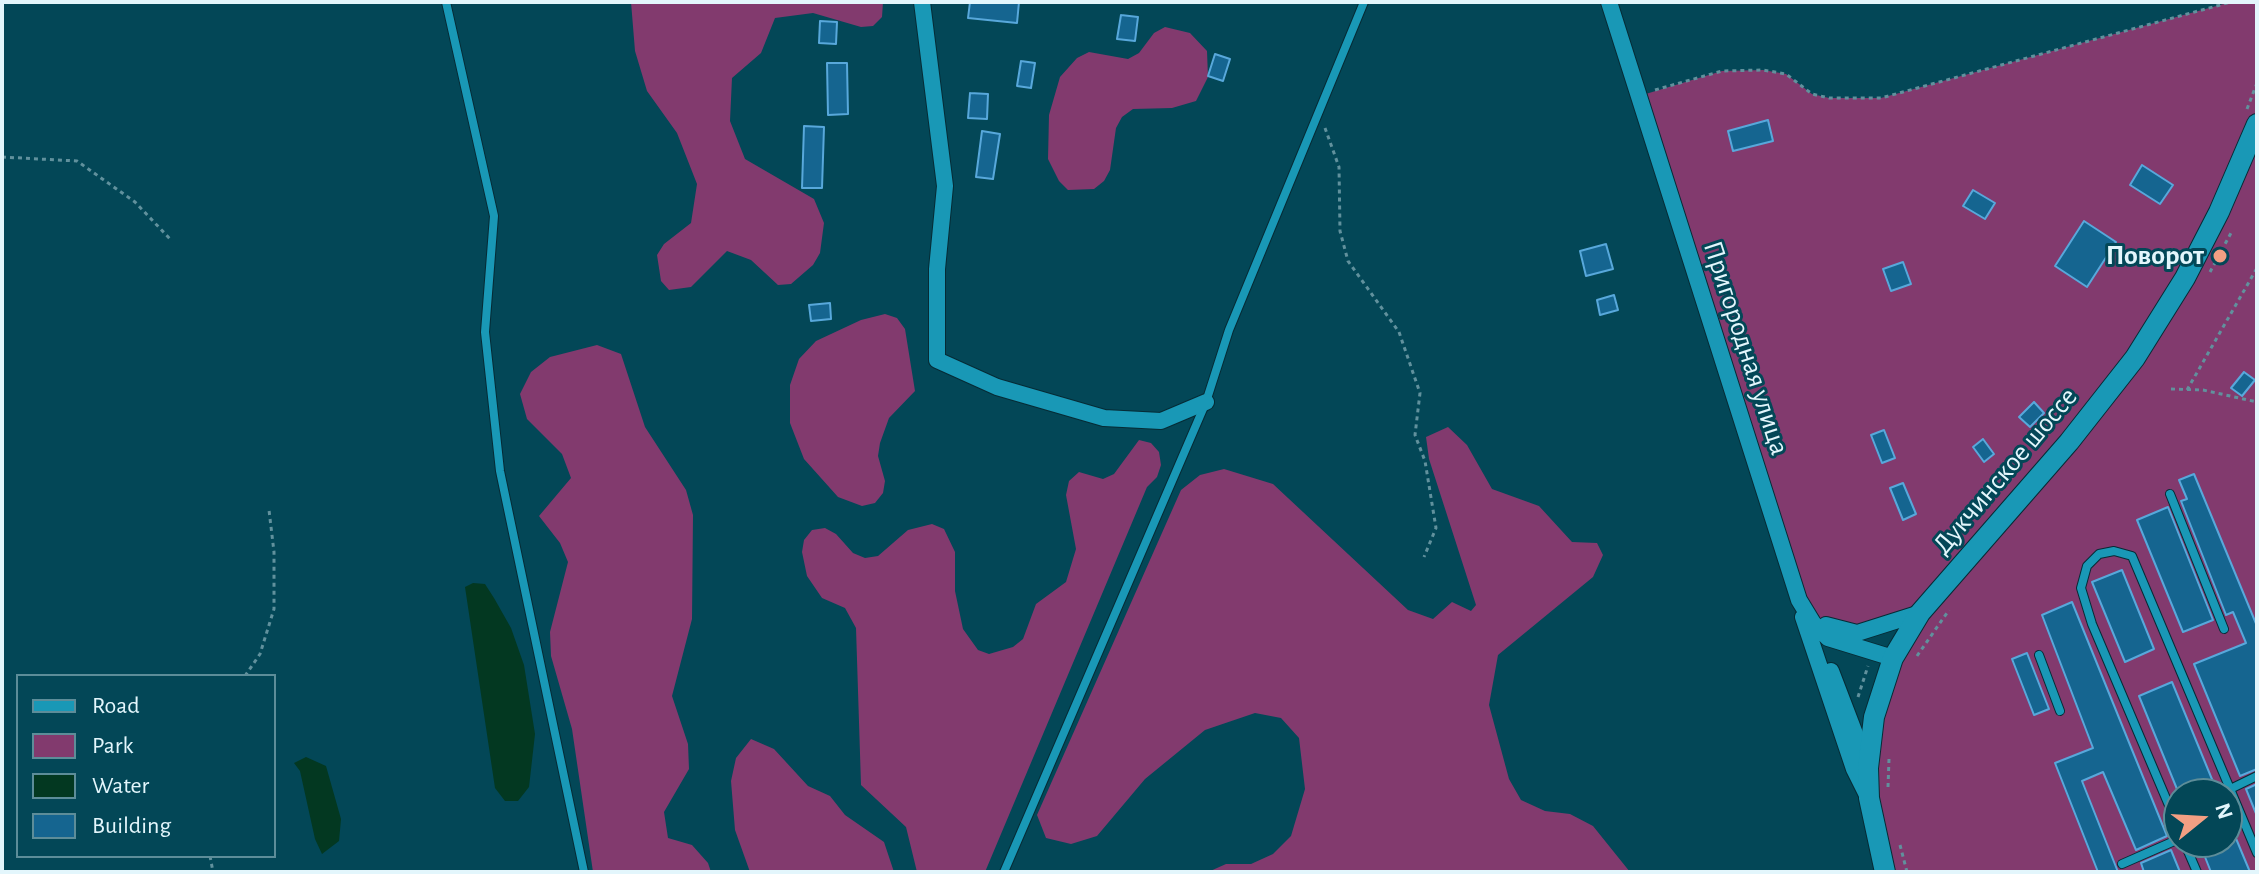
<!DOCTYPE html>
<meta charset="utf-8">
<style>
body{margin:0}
#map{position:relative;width:2259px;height:874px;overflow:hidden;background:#034757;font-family:"Alegreya Sans",sans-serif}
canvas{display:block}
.frame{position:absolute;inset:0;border:4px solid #e3f6fc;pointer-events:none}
.legend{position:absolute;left:16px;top:674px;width:260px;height:184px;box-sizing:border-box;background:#034757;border:2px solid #5d8d99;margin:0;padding:10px 14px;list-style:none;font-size:24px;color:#e3f6fc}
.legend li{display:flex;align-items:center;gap:16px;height:40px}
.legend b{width:40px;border:2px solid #5d8d99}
.north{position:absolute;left:2163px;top:778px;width:80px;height:80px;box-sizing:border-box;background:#034757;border:2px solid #5d8d99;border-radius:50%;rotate:72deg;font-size:22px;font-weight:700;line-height:32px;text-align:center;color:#e3f6fc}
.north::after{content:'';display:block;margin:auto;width:28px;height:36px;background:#f39f83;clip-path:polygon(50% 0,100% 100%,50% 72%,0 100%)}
</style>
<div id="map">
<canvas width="2259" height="874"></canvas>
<div class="frame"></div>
<ul class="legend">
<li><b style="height:10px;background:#1998b6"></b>Road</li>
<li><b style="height:22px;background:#823a6e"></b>Park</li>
<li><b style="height:22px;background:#033821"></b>Water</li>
<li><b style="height:22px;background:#156590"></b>Building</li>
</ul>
<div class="north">N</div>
</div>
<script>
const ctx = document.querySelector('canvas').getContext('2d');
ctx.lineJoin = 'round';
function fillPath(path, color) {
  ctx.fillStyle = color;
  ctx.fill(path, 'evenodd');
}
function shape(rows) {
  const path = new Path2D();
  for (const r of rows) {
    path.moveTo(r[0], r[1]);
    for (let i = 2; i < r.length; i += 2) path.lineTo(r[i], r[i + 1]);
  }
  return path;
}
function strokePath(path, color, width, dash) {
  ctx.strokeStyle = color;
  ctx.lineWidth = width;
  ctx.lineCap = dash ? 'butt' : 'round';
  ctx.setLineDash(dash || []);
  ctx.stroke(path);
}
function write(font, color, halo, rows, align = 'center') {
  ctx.font = font + ' "Alegreya Sans",sans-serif';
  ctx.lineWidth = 6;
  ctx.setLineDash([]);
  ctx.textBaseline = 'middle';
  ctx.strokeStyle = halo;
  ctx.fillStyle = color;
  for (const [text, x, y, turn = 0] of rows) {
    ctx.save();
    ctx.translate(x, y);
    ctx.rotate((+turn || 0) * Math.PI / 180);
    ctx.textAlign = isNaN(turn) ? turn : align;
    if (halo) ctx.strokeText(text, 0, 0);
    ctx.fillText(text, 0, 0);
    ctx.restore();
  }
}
const green = shape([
 [631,2,883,2,882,17,873,26,861,27,813,13,775,18,761,53,732,78,730,121,745,159,814,199,824,223,820,253,813,265,791,284,778,285,751,260,727,251,691,287,669,290,661,281,657,255,664,244,691,223,697,184,677,133,647,91,635,51],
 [2231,2,2257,2,2257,872,1889,872,1871,743,1919,614,1891,625,1826,625,1799,600,1639,96,1722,71,1763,70,1786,74,1812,94,1829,98,1881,98],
 [2179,794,2227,794,2227,842,2179,842],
 [1165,27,1190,33,1207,51,1208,77,1196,101,1172,108,1133,109,1122,117,1116,128,1110,170,1104,181,1094,189,1068,190,1059,181,1048,159,1049,115,1060,77,1077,58,1089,52,1128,59,1139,53,1154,33],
 [885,314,897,318,905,329,915,391,889,418,880,443,878,456,885,481,883,493,875,503,862,506,838,497,804,459,790,423,790,385,799,359,816,341,861,320],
 [597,345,621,354,645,427,686,490,693,515,692,619,672,696,688,744,689,769,664,812,668,838,692,845,708,863,711,872,593,872,572,729,551,656,550,632,568,562,560,543,539,516,571,478,562,454,527,419,520,394,531,372,550,357],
 [1448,427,1467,445,1492,489,1539,506,1572,542,1597,543,1603,555,1593,577,1498,655,1489,705,1509,779,1521,800,1545,811,1570,814,1593,826,1630,872,1208,872,1226,864,1251,864,1273,854,1291,836,1305,789,1299,738,1281,718,1255,713,1205,730,1145,779,1097,836,1071,844,1046,838,1037,815,1181,490,1200,475,1224,469,1273,484,1408,610,1433,619,1452,602,1471,611,1476,605,1429,459,1426,437],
 [1139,440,1151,443,1159,452,1161,465,1157,477,1147,487,985,872,917,872,906,827,861,785,856,628,845,608,822,598,807,576,802,552,804,540,812,530,825,528,836,534,853,553,865,558,878,556,908,530,932,524,944,529,955,552,955,591,963,629,978,650,989,654,1013,647,1023,639,1036,604,1066,582,1076,549,1066,495,1069,481,1079,472,1103,479,1114,474],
 [751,739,774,749,808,786,830,796,845,815,884,842,894,872,750,872,735,830,731,781,736,758]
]);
const water = shape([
 [473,583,485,584,494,598,511,628,524,665,535,734,529,787,518,801,505,801,495,788,465,587],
 [306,757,326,766,341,819,339,841,322,854,315,839,300,771,294,763]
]);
const building = shape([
 [970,2,1019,2,1017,23,968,18,970,2],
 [1121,15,1138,17,1135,41,1117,39,1121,15],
 [820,21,837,22,836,44,819,43,820,21],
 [1215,54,1230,59,1223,81,1208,76,1215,54],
 [1021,61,1035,63,1031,88,1017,86,1021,61],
 [827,63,847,63,848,114,828,115,827,63],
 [970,93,988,94,987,119,968,118,970,93],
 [1768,120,1773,141,1733,151,1728,131,1768,120],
 [804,126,824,127,822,188,802,188,804,126],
 [982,131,1000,134,993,179,976,177,982,131],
 [2142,165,2173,185,2160,204,2130,185,2142,165],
 [1973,190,1995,203,1985,219,1963,206,1973,190],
 [2084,221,2116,242,2087,287,2055,266,2084,221],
 [1606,244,1613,269,1586,276,1580,251,1606,244],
 [1903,262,1911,284,1891,291,1883,269,1903,262],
 [1614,295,1618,310,1600,315,1597,300,1614,295],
 [830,303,831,319,811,321,809,305,830,303],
 [2244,372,2255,380,2242,396,2231,388,2244,372],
 [2034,402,2044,413,2030,427,2019,417,2034,402],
 [1884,430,1895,458,1882,463,1871,435,1884,430],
 [1983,439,1994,454,1984,462,1973,447,1983,439],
 [2194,474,2257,626,2257,769,2240,776,2194,664,2246,643,2233,612,2226,615,2181,501,2187,499,2179,480,2194,474],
 [1903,483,1916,514,1903,520,1890,488,1903,483],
 [2168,507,2213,620,2183,632,2137,520,2168,507],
 [2122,570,2154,649,2125,662,2092,582,2122,570],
 [2072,602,2167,836,2136,850,2103,772,2082,781,2118,872,2098,872,2055,763,2093,748,2042,615,2072,602],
 [2027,653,2049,709,2034,715,2012,659,2027,653],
 [2172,682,2216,789,2205,794,2179,794,2139,696,2172,682],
 [2257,784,2257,816,2246,789,2257,784],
 [2227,818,2227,817,2250,872,2211,872,2199,842,2227,842,2227,818],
 [2171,850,2180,872,2144,872,2141,863,2171,850]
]);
const path = shape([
 [1655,90,1722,71,1763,70,1786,74,1812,94,1829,98,1881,98,2231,2],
 [2247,109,2257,83],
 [1325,128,1339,167,1340,231,1348,261,1399,332,1420,393,1415,435,1425,461,1436,528,1424,557],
 [2,157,77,161,135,202,171,240],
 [2210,272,2231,233],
 [2171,389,2203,390,2257,402],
 [2187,390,2257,268],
 [1917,656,1949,610],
 [245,676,260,654,274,609,274,552,269,510],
 [1858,697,1868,666],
 [1888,787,1889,759],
 [1900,845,1907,872],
 [210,856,213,872]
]);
const service = shape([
 [446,2,494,216,485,332,500,471,584,872],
 [2170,494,2224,629],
 [2039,655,2060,711],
 [2220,794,2257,776],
 [2179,829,2092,624,2081,588,2087,566,2099,554,2114,551,2132,556,2257,853],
 [2184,842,2197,872],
 [2122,864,2179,839],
 [1004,872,1206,402,1229,330,1364,2]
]);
const minor = shape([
 [922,2,945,186,937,269,937,360,997,387,1104,418,1161,421,1206,402],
 [1609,2,1799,600,1813,623,1828,638,1893,658],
 [1803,617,1854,769,1867,795],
 [1826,625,1857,633,1920,613],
 [1831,671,1867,765]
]);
const tertiary = shape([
 [1885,872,1869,798,1868,768,1874,717,1893,658,1920,613,2069,442,2135,358,2185,278,2219,212,2257,124]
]);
const markers = [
 [2220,256,8,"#f39f83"]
];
const poiNames = [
 ["Поворот",2204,256]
];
const streetNames = [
 ["Пригородная улица",1746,348,72],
 ["Дукчинское шоссе",2005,471,-50]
];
fillPath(green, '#823a6e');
fillPath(water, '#033821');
fillPath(building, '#156590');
strokePath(building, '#58a8db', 2);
strokePath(service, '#062b35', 10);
strokePath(minor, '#062b35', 18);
strokePath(tertiary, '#062b35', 22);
strokePath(path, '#61919d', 3, [4, 4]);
strokePath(service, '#1998b6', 8);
strokePath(minor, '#1998b6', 16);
strokePath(tertiary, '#1998b6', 20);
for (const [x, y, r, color] of markers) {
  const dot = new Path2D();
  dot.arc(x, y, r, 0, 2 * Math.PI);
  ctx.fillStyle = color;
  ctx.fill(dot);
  strokePath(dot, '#034757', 3);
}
write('bold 28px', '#e3f6fc', '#034757', poiNames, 'right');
write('28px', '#e3f6fc', '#034757', streetNames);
</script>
